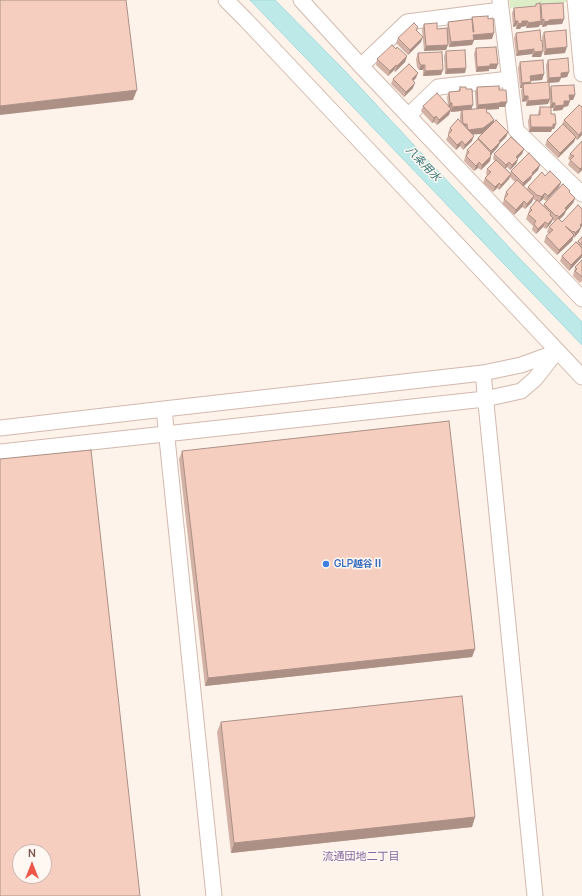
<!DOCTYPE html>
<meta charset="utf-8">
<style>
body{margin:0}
#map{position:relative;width:582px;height:896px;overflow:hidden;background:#fef3ea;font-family:Manrope,sans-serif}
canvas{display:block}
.north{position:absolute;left:12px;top:844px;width:40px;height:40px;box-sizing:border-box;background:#fff8f2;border:1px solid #cab7af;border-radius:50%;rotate:0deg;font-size:11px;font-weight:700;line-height:16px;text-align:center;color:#7b554b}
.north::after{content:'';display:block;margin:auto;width:14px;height:18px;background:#ed574a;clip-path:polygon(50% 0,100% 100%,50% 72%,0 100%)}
</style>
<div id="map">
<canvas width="582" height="896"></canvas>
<div class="north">N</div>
</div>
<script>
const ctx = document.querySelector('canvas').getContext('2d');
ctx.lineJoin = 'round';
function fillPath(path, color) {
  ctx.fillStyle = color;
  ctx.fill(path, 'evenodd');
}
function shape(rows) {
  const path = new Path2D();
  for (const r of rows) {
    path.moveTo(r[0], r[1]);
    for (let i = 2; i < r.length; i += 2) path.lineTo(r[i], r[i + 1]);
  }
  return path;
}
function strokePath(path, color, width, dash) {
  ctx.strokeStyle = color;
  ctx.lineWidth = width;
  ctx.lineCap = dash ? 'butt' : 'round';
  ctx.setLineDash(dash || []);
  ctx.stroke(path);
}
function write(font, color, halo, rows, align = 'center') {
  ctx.font = font + ' Manrope,"Noto Sans JP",sans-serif';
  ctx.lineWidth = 3;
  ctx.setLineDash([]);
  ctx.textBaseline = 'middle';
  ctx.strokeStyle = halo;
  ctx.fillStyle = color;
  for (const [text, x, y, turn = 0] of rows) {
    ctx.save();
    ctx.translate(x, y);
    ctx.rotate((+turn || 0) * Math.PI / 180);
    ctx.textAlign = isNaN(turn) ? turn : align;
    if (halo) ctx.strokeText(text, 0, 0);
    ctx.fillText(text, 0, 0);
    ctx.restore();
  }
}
const green = shape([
 [509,0,566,0,567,2,510,8]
]);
const water = shape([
 [250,0,275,0,344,70,519,258,582,322,582,345,250,0]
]);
const minor = shape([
 [226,0,246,20,582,377],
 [301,0,361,66,582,299],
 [500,0,516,130,582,194],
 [575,0,582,74],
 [361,66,407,22,501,10],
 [408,116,438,87,510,79],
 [483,373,535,896],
 [164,409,214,896],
 [0,428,164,409,483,373,521,365,557,352],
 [0,452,485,399,521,391,535,379,557,351]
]);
const wall = shape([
 [536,4,540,8,541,4,564,19,562,24,547,25,547,26,542,27,542,25,540,25,540,24,539,27,526,28,526,26,521,27,520,29,516,29,516,26,513,27,512,13,514,8,535,6],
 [472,17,488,19,492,39,474,40,472,45,449,47,448,41,446,50,424,51,422,29,424,24,437,29,447,28,448,22,472,19],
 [418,27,417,31,421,42,408,55,396,43,398,38],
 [544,32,565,53,544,55,542,37],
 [516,33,541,57,532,57,532,54,516,56,514,38],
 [476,48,498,64,496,69,489,69,489,71,476,72,474,54],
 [396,49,407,56,405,62,395,72,394,70,388,76,376,65,377,59],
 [446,51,466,68,465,73,445,74,444,56],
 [418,53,441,75,423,76,423,70,419,70,417,67,416,59],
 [548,60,569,72,567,77,561,78,559,82,549,83,548,104,526,106,526,101,522,102,521,90,522,88,520,88,518,68,520,62,544,74,542,80,531,81,530,84,547,83,546,65],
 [416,78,413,81,413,88,404,97,391,84,393,79],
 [551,86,575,95,573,100,570,100,568,106,564,107,562,110,553,111,553,108,551,108,551,114,556,124,554,129,552,129,551,132,529,132,528,121,530,115,538,115,538,113,540,107,550,107,549,92],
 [460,87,466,89,472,109,476,109,475,92,477,87,499,90,505,107,499,107,499,109,486,110,487,113,494,120,494,122,508,132,506,137,500,143,498,147,491,155,491,156,490,161,481,170,478,168,474,171,464,161,467,150,477,140,478,138,485,130,481,134,472,134,472,141,463,150,460,146,456,150,446,140,449,134,448,133,450,128,460,122,460,115,461,111,451,112,450,111,449,115,437,125,434,122,432,123,421,111,423,106,448,106,447,97,449,92,458,91],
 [564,120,582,135,577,140,575,138,574,142,558,158,545,145,547,140,562,125],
 [582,141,582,170,578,174,568,165,570,160,568,159,570,154],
 [524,149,522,154,517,159,518,159,516,164,510,170,507,167,505,168,510,173,511,171,540,165,538,170,532,176,531,179,523,186,527,189,528,187,545,176,561,182,559,187,546,201,543,199,539,202,543,206,544,204,570,191,569,193,575,198,573,203,566,211,564,215,559,220,562,222,581,227,579,232,573,238,572,241,557,255,544,242,546,236,549,234,547,232,549,227,556,221,555,220,554,221,553,220,551,223,546,229,543,227,536,234,532,230,533,226,526,219,530,208,536,201,533,199,532,202,525,209,522,207,514,215,502,204,505,198,504,197,506,192,515,182,510,177,509,179,499,190,497,188,493,192,483,183,485,178,487,176,486,174,487,169,495,161,493,159,494,154],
 [582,237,582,257,569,271,560,261,562,256,577,243,578,241],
 [582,260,582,281,580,283,573,276,575,267],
 [182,451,475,649,472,657,205,686,179,459],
 [221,722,475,817,472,827,231,853,217,732]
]);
const shadedWall = shape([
 [544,19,542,25,540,25,542,20],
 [564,19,562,24,547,25,547,26,542,27,544,22,549,20],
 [515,21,518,21,516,26,513,27],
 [522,21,528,21,526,26,521,27,520,29,516,29,518,24],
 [541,21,539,27,526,28,528,23],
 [494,33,492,39,474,40,472,45,449,47,451,42,473,35],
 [423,37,421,42,408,55,410,50],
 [448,45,446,50,424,51,426,46],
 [567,47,565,53,544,55,546,49],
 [534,49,532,54,516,56,518,51],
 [543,51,541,57,532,57,534,52],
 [407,56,405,62,395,72,397,66],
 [490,64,498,64,496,69,489,69,489,71,476,72,477,67],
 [396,65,394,70,388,76,390,71],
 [421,65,425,65,423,70,419,70],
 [466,68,465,73,445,74,447,69],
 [443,70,441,75,423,76,425,71],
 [569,72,567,77,561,78,559,82,547,83,549,78,561,73],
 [418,73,416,78,410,84,412,79],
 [544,74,542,80,528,81,530,76],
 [531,82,529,87,523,84,522,88,520,88,522,83],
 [415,83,413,88,404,97,406,92],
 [137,90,133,100,0,115,0,106],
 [569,95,575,95,573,100,567,100],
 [524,96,528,96,526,101,522,102],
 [550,99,548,104,526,106,528,101],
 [564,101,570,101,568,106,564,107,562,110,553,111,555,106],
 [500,102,507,102,505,107,499,107,499,109,476,110,478,105],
 [450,103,452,103,450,108,448,108],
 [552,103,555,103,553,108,550,108],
 [473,105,471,110,462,110,461,111,451,112,452,107],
 [451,109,449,115,437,125,439,120],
 [436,116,434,122,432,123,434,118],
 [494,120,493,125,481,134,466,135,468,130],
 [463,124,467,124,465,129],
 [553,124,556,124,554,129,552,129,551,132,529,132,531,127],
 [582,131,582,135,577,140,579,135],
 [508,132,506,137,500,143,498,147,491,155,491,156,490,161,481,170,482,165,488,159,491,151,499,141],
 [474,136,472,141,463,150,465,145],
 [576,137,574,142,558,158,560,153],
 [462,141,460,146,456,150,457,145],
 [524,149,522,154,514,162,516,157],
 [518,159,516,164,510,170,512,165],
 [479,162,478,168,474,171,476,166],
 [509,162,507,167,504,170,506,165],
 [540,165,538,170,532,176,531,179,521,189,523,183,532,173],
 [582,167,582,170,578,174,580,169],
 [511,174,509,179,499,190,501,185],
 [561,182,559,187,546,201,548,196],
 [499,183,497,188,493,192,495,187],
 [545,193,543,199,539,203,541,197],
 [534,196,532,202,525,209,527,204],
 [575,198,573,203,566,211,564,215,557,222,559,217,565,208],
 [524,201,522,207,514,215,516,210],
 [553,218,551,223,546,229,548,224],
 [545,222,543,227,536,234,538,229],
 [582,223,582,226,579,232,574,238,575,233,580,225],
 [574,235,572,241,557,255,559,250],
 [582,254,582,257,569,271,571,265],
 [475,649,472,657,205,686,208,678],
 [475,817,472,827,231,853,234,843]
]);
const building = shape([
 [0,0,126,0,137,90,0,106,0,0],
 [540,3,541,21,528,23,528,21,522,21,522,23,518,24,518,21,515,21,514,8,536,6,536,4,540,3],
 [563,3,564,19,549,20,549,21,544,22,544,19,542,20,541,4,563,3],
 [488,16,488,19,493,18,494,33,473,35,474,40,451,42,448,22,472,19,473,32,474,32,472,17,488,16],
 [414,23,418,27,416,30,423,37,410,50,398,38,414,23],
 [437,23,437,29,447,28,448,45,426,46,424,24,437,23],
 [540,30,541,41,542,40,543,51,534,52,534,49,518,51,516,33,540,30],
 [566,30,567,47,546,49,544,32,566,30],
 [392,45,396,49,397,47,407,56,397,66,396,65,390,71,377,59,392,45],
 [496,47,498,64,490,64,490,66,477,67,476,48,496,47],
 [465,50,466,68,447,69,446,51,465,50],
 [442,52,443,70,425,71,425,65,421,65,419,62,418,53,442,52],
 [568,58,569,72,561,73,561,77,549,78,548,60,568,58],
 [543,60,544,74,530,76,531,82,522,83,520,62,543,60],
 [409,64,418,73,412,79,415,83,406,92,393,79,409,64],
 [549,82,550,99,528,101,528,96,524,96,523,84,549,82],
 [574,85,575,95,569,95,570,101,564,101,564,105,555,106,555,103,552,103,551,86,574,85],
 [499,86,499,90,506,90,507,102,500,102,500,103,478,105,477,87,499,86],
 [460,87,466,87,466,89,472,89,473,105,452,107,452,103,450,103,449,92,460,91,460,87],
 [437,93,451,109,439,120,436,116,434,118,423,106,437,93],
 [579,105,582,107,582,131,579,135,564,120,579,105],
 [540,107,551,107,551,114,555,114,556,124,553,124,553,127,531,127,530,115,540,115,540,107],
 [486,108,487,113,489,113,494,120,483,128,468,130,467,124,463,124,462,110,486,108],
 [458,119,474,136,465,145,462,141,457,145,448,135,452,130,450,128,458,119],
 [496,120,508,132,499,141,500,142,491,151,478,138,496,120],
 [563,124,576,137,560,153,547,140,563,124],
 [511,137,524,149,516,157,518,159,512,165,509,162,506,165,494,154,511,137],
 [478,139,491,153,490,154,491,156,482,165,479,162,476,166,466,156,469,152,467,150,478,139],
 [582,141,582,167,580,169,570,160,574,156,570,154,582,141],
 [529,153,540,165,532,173,533,174,523,183,511,171,529,153],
 [496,160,511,174,501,185,499,183,495,187,485,178,491,172,487,169,496,160],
 [550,171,561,182,548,196,545,193,541,197,539,195,538,196,528,187,542,172,545,176,550,171],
 [517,180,534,196,527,204,524,201,516,210,504,199,508,194,506,192,517,180],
 [563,184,570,191,569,192,575,198,565,208,566,210,559,217,557,215,556,216,544,204,563,184],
 [537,200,551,213,550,215,553,218,548,224,545,222,538,229,534,224,536,221,528,214,532,210,530,208,537,200],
 [578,205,582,209,582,223,580,225,581,227,575,233,574,231,573,232,565,226,574,235,559,250,546,236,553,230,549,227,558,218,562,222,578,205],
 [582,237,582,245,578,241,582,237],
 [576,242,582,248,582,254,571,265,562,256,576,242],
 [582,260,582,277,575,271,577,269,575,267,582,260],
 [449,421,475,649,208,678,182,451,449,421],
 [91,450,140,896,0,896,0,459,91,450],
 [20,852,44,852,44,876,20,876,20,852],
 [462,696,475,817,234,843,221,722,462,696]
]);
const markers = [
 [326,564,4,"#3f7fe0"]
];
const shopNames = [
 ["GLP越谷Ⅱ",334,564]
];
const waterNames = [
 ["八条用水",423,164,46]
];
const neighbourhoodNames = [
 ["流通団地二丁目",361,857]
];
fillPath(green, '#dcedc7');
fillPath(water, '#bde9e9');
strokePath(water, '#a2dbdc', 1);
strokePath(minor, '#d2b9ae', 17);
strokePath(minor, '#fff', 15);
fillPath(wall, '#d3b1a5');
fillPath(shadedWall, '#ac9086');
fillPath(building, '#f5cec0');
strokePath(building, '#ac9086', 1);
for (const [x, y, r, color] of markers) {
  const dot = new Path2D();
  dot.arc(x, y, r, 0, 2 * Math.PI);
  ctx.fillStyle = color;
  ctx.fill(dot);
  strokePath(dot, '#fff8f2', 1.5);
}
write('bold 10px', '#366cbe', '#fff8f2', shopNames, 'left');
write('italic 11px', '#3a7879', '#fff8f2', waterNames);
write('11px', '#84679e', '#fff8f2', neighbourhoodNames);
</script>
